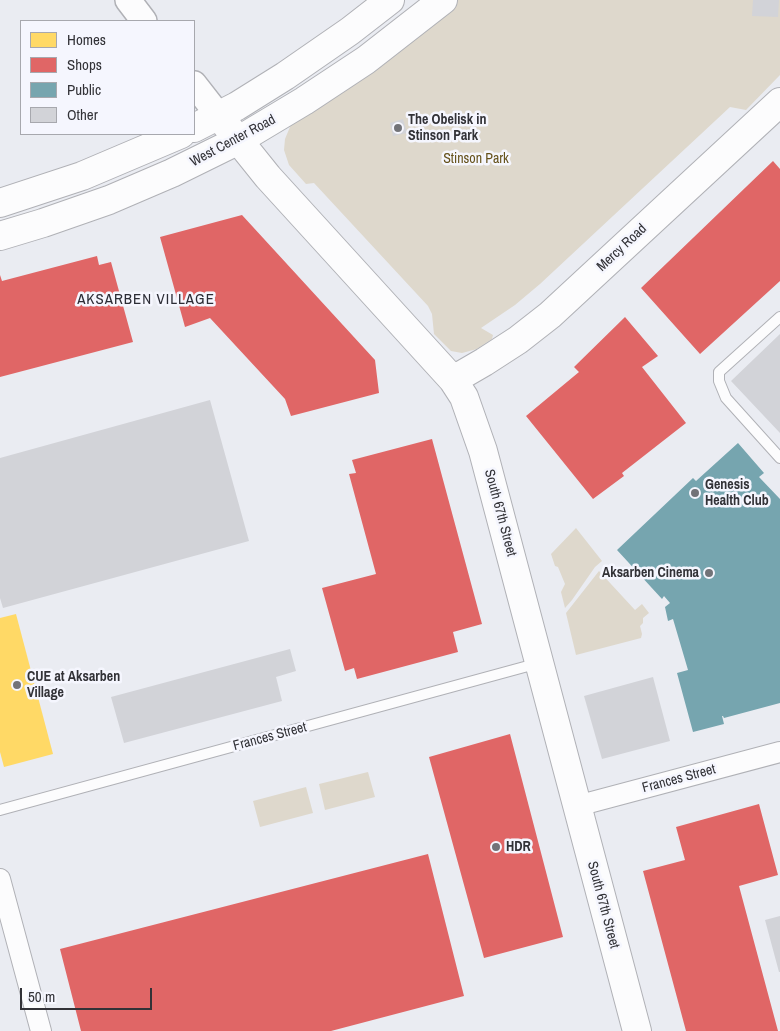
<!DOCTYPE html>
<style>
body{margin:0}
#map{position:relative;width:780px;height:1031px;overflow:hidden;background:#eaecf2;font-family:"Archivo Narrow",sans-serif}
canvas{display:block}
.legend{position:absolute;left:20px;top:20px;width:175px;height:115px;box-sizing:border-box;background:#f5f6fe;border:1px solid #a7a8ae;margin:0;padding:6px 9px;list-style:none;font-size:15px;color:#323237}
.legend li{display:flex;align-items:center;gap:10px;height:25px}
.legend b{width:25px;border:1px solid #a7a8ae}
.scale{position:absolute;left:20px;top:988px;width:132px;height:22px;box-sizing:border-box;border:2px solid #323237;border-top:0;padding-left:6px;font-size:15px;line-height:18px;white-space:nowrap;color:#323237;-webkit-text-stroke:4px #f5f6fe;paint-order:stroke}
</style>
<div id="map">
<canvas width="780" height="1031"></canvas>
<ul class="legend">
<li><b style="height:14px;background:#ffd966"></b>Homes</li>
<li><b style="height:14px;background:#e06666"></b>Shops</li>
<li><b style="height:14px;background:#76a5af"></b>Public</li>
<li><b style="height:14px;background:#d2d3d8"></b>Other</li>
</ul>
<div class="scale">50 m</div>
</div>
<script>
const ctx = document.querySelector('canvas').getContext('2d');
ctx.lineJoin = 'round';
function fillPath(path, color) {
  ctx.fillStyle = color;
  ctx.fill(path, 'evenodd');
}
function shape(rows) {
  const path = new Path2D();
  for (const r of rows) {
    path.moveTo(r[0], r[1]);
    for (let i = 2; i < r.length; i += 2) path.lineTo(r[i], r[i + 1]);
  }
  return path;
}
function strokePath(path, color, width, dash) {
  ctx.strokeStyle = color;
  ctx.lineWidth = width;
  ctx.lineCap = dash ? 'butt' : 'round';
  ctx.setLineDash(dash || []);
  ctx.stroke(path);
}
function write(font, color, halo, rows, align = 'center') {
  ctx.font = font + ' "Archivo Narrow",sans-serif';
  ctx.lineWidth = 5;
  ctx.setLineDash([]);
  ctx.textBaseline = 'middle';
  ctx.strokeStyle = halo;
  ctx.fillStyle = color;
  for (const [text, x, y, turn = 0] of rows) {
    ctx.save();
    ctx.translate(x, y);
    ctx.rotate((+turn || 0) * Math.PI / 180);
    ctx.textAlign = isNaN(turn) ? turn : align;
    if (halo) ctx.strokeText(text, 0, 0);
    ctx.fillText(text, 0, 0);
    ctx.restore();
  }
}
const green = shape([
 [457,0,780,0,780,75,746,110,730,107,540,284,515,305,481,328,493,335,492,339,477,349,462,353,451,351,434,334,432,314,428,306,314,183,306,184,289,165,284,150,285,139,292,122,437,18],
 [576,528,602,561,595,567,572,600,565,608,561,592,565,584,558,567,555,566,551,554],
 [599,571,635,610,642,604,649,613,643,618,643,623,640,626,642,634,641,638,576,655,566,613],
 [368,772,375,797,325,810,319,784],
 [306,787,313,813,260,827,253,801]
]);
const homes = shape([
 [16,614,53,754,4,767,0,752,0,618]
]);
const shops = shape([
 [773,161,780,169,780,281,700,354,641,288],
 [242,215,375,360,379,393,291,416,285,399,210,318,185,327,160,237],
 [97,256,99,265,111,262,133,342,0,377,0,275,2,281],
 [625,317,658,356,642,367,686,423,622,473,624,476,593,499,526,416,579,372,574,367],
 [432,439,482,624,453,632,458,652,357,679,354,668,345,671,322,588,376,574,349,474,356,473,352,460],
 [510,734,563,937,484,958,429,757],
 [759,804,778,875,739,886,778,1031,686,1031,643,871,685,860,676,827],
 [428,854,464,996,331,1031,81,1031,60,949]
]);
const public = shape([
 [738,443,764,473,759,477,780,499,780,703,724,718,723,716,722,716,724,724,693,732,677,673,688,670,673,619,668,621,665,607,670,603,664,596,662,599,617,550,693,478,696,481]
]);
const building = shape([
 [753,0,779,0,778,17,752,16],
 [403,119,407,133,393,136,390,123],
 [780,334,780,433,731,381],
 [210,400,249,541,3,608,0,598,0,458],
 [290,649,296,671,276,677,282,701,124,743,111,697],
 [653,677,670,741,602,759,584,696],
 [780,916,780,972,779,972,765,920]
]);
const service = shape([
 [780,317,719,372,719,381,726,398,780,458],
 [0,810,539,663]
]);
const minor = shape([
 [577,806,780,752],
 [0,879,41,1031]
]);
const tertiary = shape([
 [128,0,144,21],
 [194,84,219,116]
]);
const secondary = shape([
 [219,116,268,177,453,380,464,397,483,451,637,1031],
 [453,380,484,362,518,340,550,315,780,102]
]);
const primary = shape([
 [194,128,237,106,285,76,350,31,390,0],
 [0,203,82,176,181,134],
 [0,236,43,223,109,200,172,173,239,140,304,101,366,60,443,0]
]);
const markers = [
 [398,128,5,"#727378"],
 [695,493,5,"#727378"],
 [709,573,5,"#727378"],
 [17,685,5,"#727378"],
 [496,847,5,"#727378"]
];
const poiNames = [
 ["The Obelisk in",408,120],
 ["Stinson Park",408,136],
 ["Genesis",705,485],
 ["Health Club",705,501],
 ["Aksarben Cinema",699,573,"right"],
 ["CUE at Aksarben",27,677],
 ["Village",27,693],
 ["HDR",506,847]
];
const streetNames = [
 ["West Center Road",233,141,-28],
 ["Mercy Road",622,248,-43],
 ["South 67th Street",500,513,75],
 ["Frances Street",270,737,-15],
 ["Frances Street",679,779,-15],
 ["South 67th Street",603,905,75]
];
const parkNames = [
 ["Stinson Park",476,159]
];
const neighbourhoodNames = [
 ["AKSARBEN VILLAGE",146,300]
];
fillPath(green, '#ded8cc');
fillPath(homes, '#ffd966');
fillPath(shops, '#e06666');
fillPath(public, '#76a5af');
fillPath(building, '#d2d3d8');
strokePath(service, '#b0b1b6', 12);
strokePath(minor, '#b0b1b6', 22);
strokePath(tertiary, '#b0b1b6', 28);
strokePath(secondary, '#b0b1b6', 30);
strokePath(primary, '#b0b1b6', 30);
strokePath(service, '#fcfcfd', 10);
strokePath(minor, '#fcfcfd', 20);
strokePath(tertiary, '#fcfcfd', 25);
strokePath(secondary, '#fcfcfd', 28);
strokePath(primary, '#fcfcfd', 28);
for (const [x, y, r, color] of markers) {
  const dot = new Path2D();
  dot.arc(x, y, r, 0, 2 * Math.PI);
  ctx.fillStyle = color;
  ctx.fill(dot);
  strokePath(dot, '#f5f6fe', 2);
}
write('bold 14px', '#323237', '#f5f6fe', poiNames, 'left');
write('14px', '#323237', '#f5f6fe', streetNames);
write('14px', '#65511a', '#f5f6fe', parkNames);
ctx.letterSpacing = '1px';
write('15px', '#2c2d36', '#f5f6fe', neighbourhoodNames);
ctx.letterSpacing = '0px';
</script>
